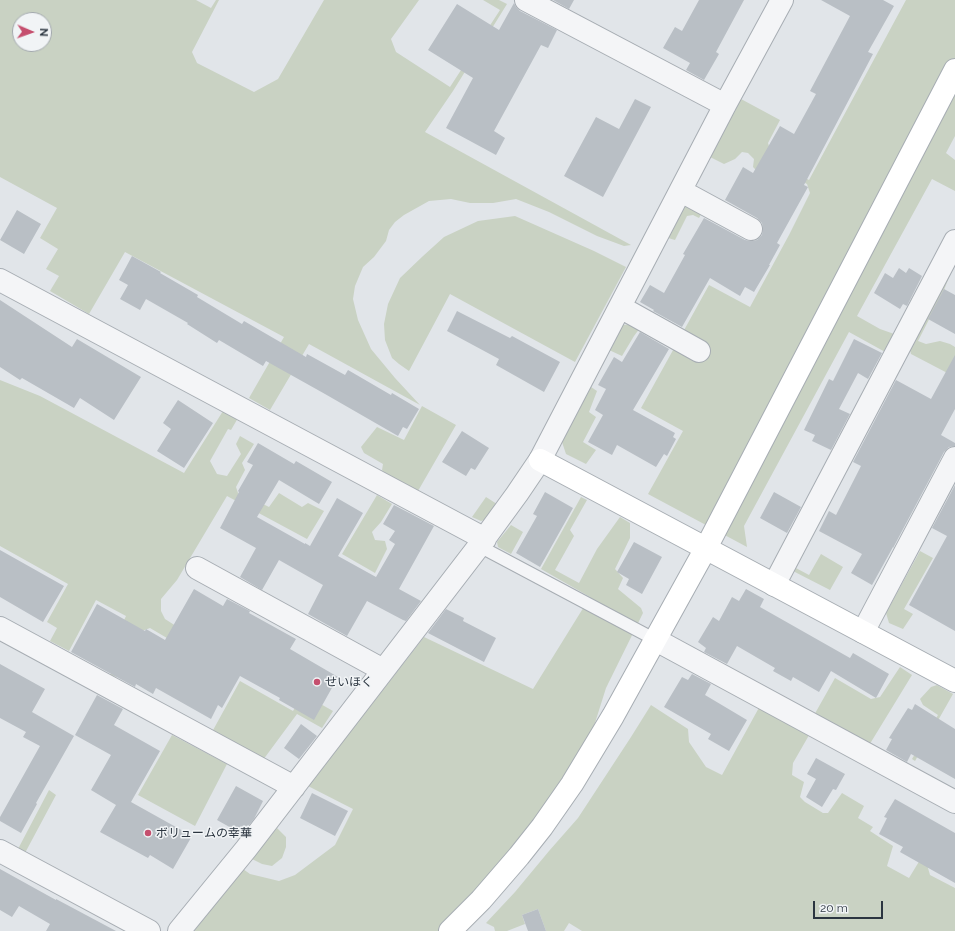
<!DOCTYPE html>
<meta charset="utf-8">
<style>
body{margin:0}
#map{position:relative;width:955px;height:931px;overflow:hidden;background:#e1e5e9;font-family:Raleway,sans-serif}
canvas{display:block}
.north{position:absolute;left:12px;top:12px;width:40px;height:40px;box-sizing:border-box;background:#f1f4f6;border:1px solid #a2a8ad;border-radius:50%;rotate:92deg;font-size:11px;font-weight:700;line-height:16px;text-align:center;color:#2b3540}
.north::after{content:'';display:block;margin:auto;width:14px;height:18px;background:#c54f6e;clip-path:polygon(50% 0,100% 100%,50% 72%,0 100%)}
.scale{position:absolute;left:813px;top:901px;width:70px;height:18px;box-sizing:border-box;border:2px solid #2b3540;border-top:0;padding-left:5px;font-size:12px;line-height:14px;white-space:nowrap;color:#2b3540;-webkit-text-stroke:3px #f1f4f6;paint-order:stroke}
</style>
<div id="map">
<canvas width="955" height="931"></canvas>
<div class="north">N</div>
<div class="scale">20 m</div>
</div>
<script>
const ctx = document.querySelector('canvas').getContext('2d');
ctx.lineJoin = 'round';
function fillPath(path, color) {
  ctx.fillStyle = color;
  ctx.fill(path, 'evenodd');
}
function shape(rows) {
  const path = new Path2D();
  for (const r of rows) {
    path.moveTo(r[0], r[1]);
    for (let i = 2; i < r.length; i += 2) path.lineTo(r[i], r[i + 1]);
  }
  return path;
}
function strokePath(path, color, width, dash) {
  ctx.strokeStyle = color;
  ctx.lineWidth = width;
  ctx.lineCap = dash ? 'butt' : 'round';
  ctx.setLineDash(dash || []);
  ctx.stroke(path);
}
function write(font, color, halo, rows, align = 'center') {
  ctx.font = font + ' Raleway,"Noto Sans JP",sans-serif';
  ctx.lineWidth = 3;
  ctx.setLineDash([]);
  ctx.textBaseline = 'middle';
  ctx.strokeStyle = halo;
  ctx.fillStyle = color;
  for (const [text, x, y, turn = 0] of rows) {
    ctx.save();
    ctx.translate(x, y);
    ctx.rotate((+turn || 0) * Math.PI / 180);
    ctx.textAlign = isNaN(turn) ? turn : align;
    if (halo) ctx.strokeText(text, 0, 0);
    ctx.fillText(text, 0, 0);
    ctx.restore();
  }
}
const green = shape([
 [0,0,196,0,211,8,216,0,219,0,192,52,197,63,254,92,278,79,324,0,419,0,391,39,396,52,450,87,500,10,483,0,499,0,507,4,453,91,425,132,631,245,624,246,597,236,549,212,516,199,493,203,470,203,451,199,429,201,404,215,395,222,389,230,386,241,374,257,363,267,355,286,353,299,358,320,371,349,395,378,420,405,309,344,270,410,249,398,284,337,125,252,89,314,50,291,59,276,46,269,58,249,40,238,57,208,0,177],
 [20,20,44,20,44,44,20,44],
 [906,0,955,0,955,136,946,153,955,160,955,191,932,179,857,316,880,329,897,335,887,353,849,332,744,526,747,547,648,494,683,431,641,408,709,285,750,307,789,235,810,193,807,184,784,172,758,172,753,167,754,159,748,153,742,152,735,159,724,164,710,157,741,99,780,120,768,143,770,149,786,168,809,180],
 [694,205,703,211,699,218,693,215,687,216,675,240,668,238,685,207],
 [515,216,594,251,626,267,575,362,450,294,409,371,399,364,392,358,385,340,384,324,388,304,400,278,423,256,444,237,478,221],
 [955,253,955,266,951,272,944,290,918,341,926,344,940,341,950,344,955,347,955,377,911,354,909,346],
 [633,324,640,328,634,336,622,356,609,350,623,325],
 [0,380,40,396,184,473,223,411,238,418,231,430,228,429,210,461,217,474,227,476,241,454,236,444,240,436,254,444,242,463,245,470,236,487,239,496,261,503,269,507,279,493,302,507,308,503,324,511,307,539,227,496,177,580,161,599,161,611,165,619,179,628,172,641,150,628,142,631,117,677,110,675,122,654,111,648,126,616,96,600,69,651,50,641,57,628,47,622,68,584,0,546],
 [591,387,597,391,589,412,596,417,583,442,596,450,586,464,566,454,562,442],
 [422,406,456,425,418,491,385,474,382,470,383,464,364,453,361,447,377,427,404,440],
 [377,495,392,504,381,522,372,532,375,540,385,541,387,549,375,573,342,554],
 [486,497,500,506,490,518,481,521,472,517],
 [581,497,587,500,570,530,574,536,555,570,579,583,597,549,620,517,630,523,630,538,615,569,623,578,618,589,641,608,643,613,606,688,594,726,546,807,494,873,441,931,194,931,243,869,250,874,279,881,295,875,335,845,353,809,308,786,424,637,533,689,590,597,541,569],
 [511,525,523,532,511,554,498,547,497,542],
 [920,551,933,558,904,609,913,614,903,629,889,623,886,613],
 [821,554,843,567,830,590,791,570,794,567,809,575],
 [900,667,912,675,868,747,813,717,835,678,871,699,880,697],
 [240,681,293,711,303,694,333,711,322,728,297,714,263,760,212,732],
 [937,685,953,694,915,761,912,759,938,715,923,705,920,699,931,687],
 [761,704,812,730,793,763,792,775,804,782,800,797,805,802,823,813,828,813,842,793,864,806,858,818,873,827,870,831,893,846,887,866,909,878,926,850,933,856,928,868,930,875,955,888,955,931,582,931,569,923,564,931,546,931,538,909,522,915,525,924,507,931,495,931,494,927,486,923,515,892,549,851,578,818,631,737,651,705,688,729,689,742,706,767,722,775],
 [172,735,227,764,195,826,138,795],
 [49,790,56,795,25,853,18,849],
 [277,828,286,837,286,847,282,858,272,866,262,864,252,859]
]);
const building = shape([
 [553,0,574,0,569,9],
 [699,0,744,0,716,52,719,54,704,80,686,70,690,63,663,48,675,27,682,31],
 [821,0,883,0,894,6,868,52,873,54,804,185,808,187,777,243,780,245,769,265,770,265,754,292,745,287,740,296,710,278,682,327,653,311,654,310,640,302,650,285,664,293,685,255,683,254,704,218,745,240,752,241,757,240,762,235,763,228,762,223,757,218,725,200,743,167,753,173,780,126,794,134,816,94,810,91,850,16],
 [514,3,516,7,520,11,557,30,548,48,541,45,494,131,505,138,496,155,446,128,473,78,428,50,457,4,499,30],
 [635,99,651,107,603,197,564,176,596,117,619,129],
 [17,210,41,224,24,254,0,240],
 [132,256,161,272,160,273,198,295,197,297,242,324,244,321,306,357,307,354,345,375,348,370,391,395,392,393,419,409,407,429,403,427,398,436,325,394,266,361,263,366,219,340,217,343,187,324,188,323,146,299,140,310,120,299,128,285,119,280],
 [899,268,906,273,909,268,922,276,907,306,903,304,900,309,874,293,885,273,893,278],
 [944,289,955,295,955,334,928,319],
 [0,300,72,347,77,339,141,377,114,420,80,398,74,408,22,378,20,380,0,367],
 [457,311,510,338,512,336,560,362,544,392,496,365,499,359,447,331],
 [640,332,669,349,633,410,675,433,673,437,676,439,667,456,664,454,656,467,617,445,612,455,588,442,603,415,595,410,606,389,598,385,614,357,622,362],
 [854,339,882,353,868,379,858,373,839,409,850,414,831,450,812,441,815,435,804,430,829,379,833,381],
 [955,355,955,409,941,435,955,443,955,446,949,447,944,452,893,548,893,547,872,585,851,573,862,554,819,531,829,511,836,515,861,466,853,462,896,380,931,399],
 [178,400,213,423,184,468,157,451,171,429,163,423],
 [462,431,489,448,475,470,471,468,466,476,442,462],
 [258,443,294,464,296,461,332,482,319,504,279,480,257,517,305,544,305,543,310,546,337,498,363,513,338,556,376,577,395,544,389,540,395,531,383,524,394,505,434,526,399,589,421,601,406,621,403,620,367,601,347,636,308,614,323,585,279,560,262,590,240,577,256,548,220,528,239,492,238,491,253,465,247,462],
 [955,485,955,631,909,605,947,536,932,528],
 [545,492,573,508,540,567,516,553,537,516,533,514],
 [774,492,801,507,787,533,760,518],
 [634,542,662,557,642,594,626,585,629,579,617,572],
 [0,550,64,586,43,622,0,597],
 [194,589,223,606,227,599,250,611,249,613,296,639,290,649,338,677,314,720,279,700,280,698,240,676,222,708,218,705,211,719,156,688,153,694,136,684,135,687,71,652,97,604,145,631,146,629,165,640],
 [746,589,764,599,760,607,850,658,853,653,889,674,876,698,831,671,819,692,793,677,791,681,773,671,775,668,737,646,727,664,704,652,706,648,698,642,713,617,719,621,732,597,739,601],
 [446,609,464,618,463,621,496,638,484,662,428,633],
 [0,664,45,689,32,712,74,736,36,803,37,804,21,833,0,821,0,817,40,746,23,737,26,732,0,718],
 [692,674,711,684,705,695,747,720,729,751,708,739,711,734,664,707,682,677,688,680],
 [97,695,123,709,114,725,160,751,131,802,192,836,173,869,150,855,148,858,100,832,116,805,91,790,111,755,75,735],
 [915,704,955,729,955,779,911,754,907,762,886,750,892,739,889,738,908,708,912,710],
 [301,724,317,736,299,759,284,748],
 [816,758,845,774,836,790,833,789,822,807,806,797,816,779,807,774],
 [236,786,263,801,254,819,242,834,217,820],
 [312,793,348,811,335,836,300,818],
 [895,799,955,833,955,883,900,852,903,847,879,834,887,818,884,817],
 [0,869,56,900,56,899,116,931,46,931,50,924,19,906,12,917,0,910],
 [538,909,546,931,528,931,522,915]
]);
const lane = shape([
 [479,546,656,640]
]);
const street = shape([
 [526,0,725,105],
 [681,191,751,229],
 [0,280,485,539],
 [620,307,699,351],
 [197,568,383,670],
 [774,585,955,241],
 [0,628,294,787],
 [863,632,955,458],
 [656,640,955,802],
 [0,851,149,931],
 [179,931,246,849,479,546,517,494,540,460,725,105,782,0]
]);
const secondary = shape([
 [540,460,955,681],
 [450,931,481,900,519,856,542,827,572,784,613,716,706,548,955,70]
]);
const markers = [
 [317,682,4,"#c54f6e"],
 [148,833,4,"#c54f6e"]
];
const poiNames = [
 ["せいほく",325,682],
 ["ボリュームの幸華",156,833]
];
fillPath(green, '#c9d2c3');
fillPath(building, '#b9bfc5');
strokePath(lane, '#a7adb3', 14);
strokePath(street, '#a7adb3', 24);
strokePath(secondary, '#a7adb3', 24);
strokePath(lane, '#f4f5f7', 12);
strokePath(street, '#f4f5f7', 22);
strokePath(secondary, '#fff', 22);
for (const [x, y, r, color] of markers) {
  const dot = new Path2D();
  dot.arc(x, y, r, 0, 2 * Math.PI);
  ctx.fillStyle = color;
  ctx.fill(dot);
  strokePath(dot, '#f1f4f6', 1.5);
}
write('12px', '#2b3540', '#f1f4f6', poiNames, 'left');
</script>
